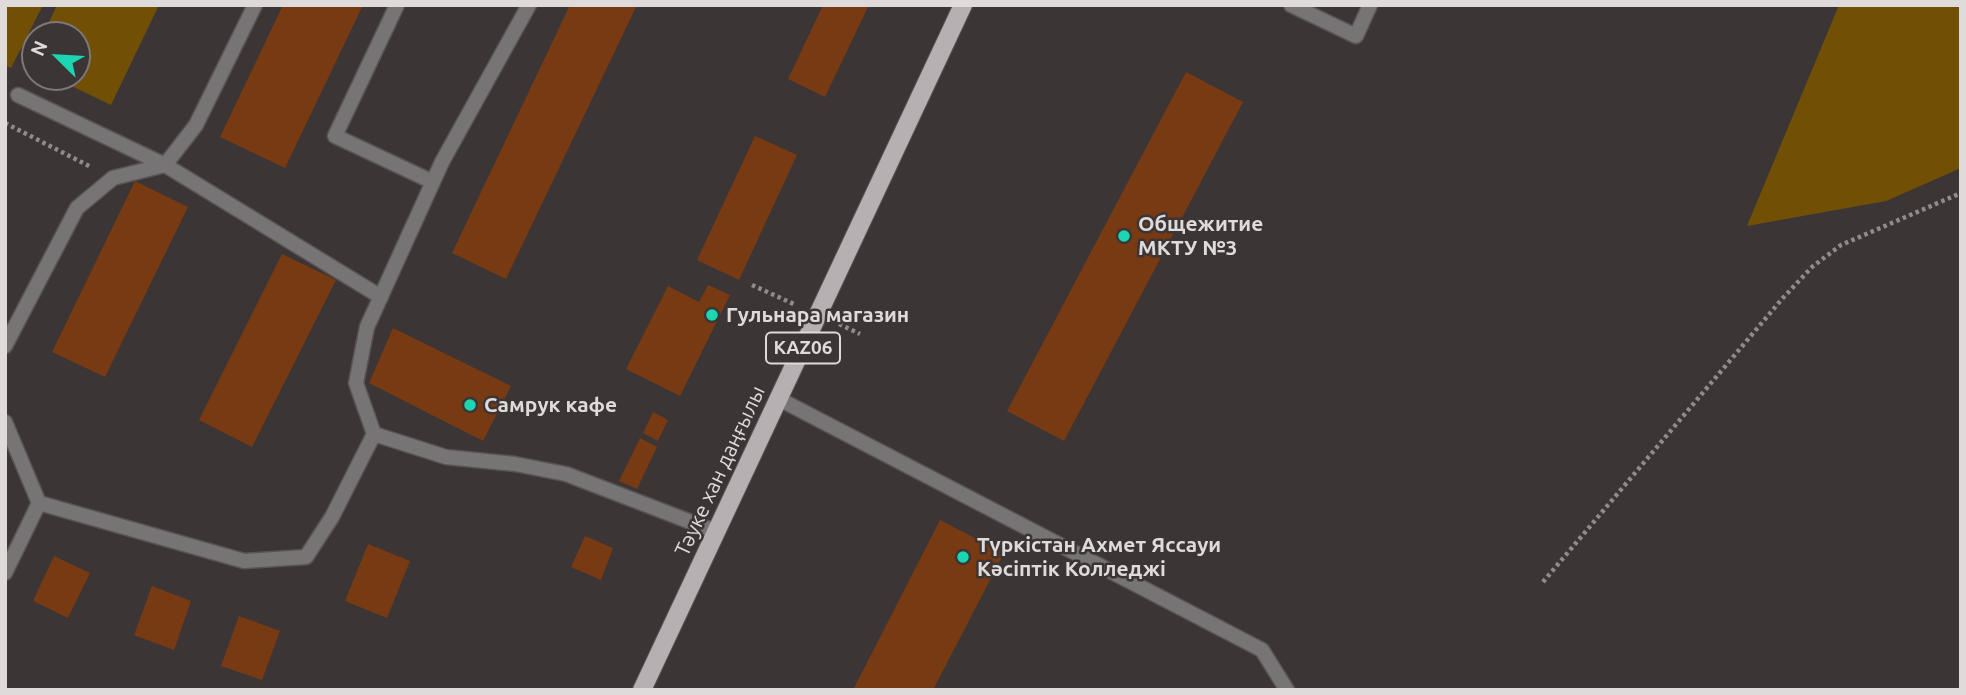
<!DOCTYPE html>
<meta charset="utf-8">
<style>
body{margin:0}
#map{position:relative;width:1966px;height:695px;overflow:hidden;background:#3c3535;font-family:Ubuntu,sans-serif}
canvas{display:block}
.frame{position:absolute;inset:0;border:7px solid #e0dbdb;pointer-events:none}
.north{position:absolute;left:21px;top:21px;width:70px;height:70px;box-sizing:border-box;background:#3c3535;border:2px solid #7e7777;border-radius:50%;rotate:294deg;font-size:19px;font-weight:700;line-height:28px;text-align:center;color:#e0dbdb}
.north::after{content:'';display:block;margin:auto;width:24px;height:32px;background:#1cd5b1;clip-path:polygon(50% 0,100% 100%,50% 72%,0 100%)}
</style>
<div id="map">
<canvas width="1966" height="695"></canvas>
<div class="frame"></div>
<div class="north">N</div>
</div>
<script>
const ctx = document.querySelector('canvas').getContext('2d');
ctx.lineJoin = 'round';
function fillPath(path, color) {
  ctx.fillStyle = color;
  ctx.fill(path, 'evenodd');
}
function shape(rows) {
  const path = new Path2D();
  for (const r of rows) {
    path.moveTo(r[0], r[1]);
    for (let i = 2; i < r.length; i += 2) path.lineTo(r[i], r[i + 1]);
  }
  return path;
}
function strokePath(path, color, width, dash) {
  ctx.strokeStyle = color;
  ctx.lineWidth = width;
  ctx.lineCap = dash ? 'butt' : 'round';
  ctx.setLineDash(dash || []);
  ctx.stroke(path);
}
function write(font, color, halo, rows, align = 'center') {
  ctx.font = font + ' Ubuntu,sans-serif';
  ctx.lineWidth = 5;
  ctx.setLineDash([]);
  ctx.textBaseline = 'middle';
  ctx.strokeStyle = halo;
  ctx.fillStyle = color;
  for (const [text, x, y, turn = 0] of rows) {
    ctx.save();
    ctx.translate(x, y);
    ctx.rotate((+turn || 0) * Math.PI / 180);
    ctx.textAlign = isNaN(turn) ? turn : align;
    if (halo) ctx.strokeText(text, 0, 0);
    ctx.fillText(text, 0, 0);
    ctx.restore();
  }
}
const green = shape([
 [5,5,43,5,11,68,5,65],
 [57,5,159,5,111,105,53,77,77,77,77,35,43,35],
 [1839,5,1961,5,1961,168,1886,201,1747,226]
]);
const building = shape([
 [283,5,363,5,285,168,220,137],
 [570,5,637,5,506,279,452,253],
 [823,5,869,5,825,97,788,79],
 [1186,72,1243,102,1064,441,1007,411],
 [755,136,797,155,739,280,697,260],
 [135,181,188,207,105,377,52,352],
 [282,254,336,280,252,447,199,420],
 [708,285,730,295,680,396,626,369,668,286,699,302],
 [393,328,511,386,483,441,369,383],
 [653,412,668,420,658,441,643,433],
 [640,438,657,447,637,489,619,481],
 [940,520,1004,553,933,690,853,690],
 [585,536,613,548,601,580,571,567],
 [368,544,410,561,387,618,345,601],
 [54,556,90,573,68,618,33,601],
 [152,586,191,601,174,650,134,635],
 [239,616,280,631,262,680,221,666]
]);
const path = shape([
 [5,123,91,167],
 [752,285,796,305],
 [839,324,860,334],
 [1543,582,1782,299,1812,267,1841,245,1961,193]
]);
const service = shape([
 [397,5,335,136,433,182],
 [1291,5,1356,36,1370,5],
 [18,95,165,165,381,297],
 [5,346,77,208,113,178,165,165,196,125,255,5],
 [779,399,1262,650,1287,690],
 [374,434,356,383,367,327,442,162,529,5]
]);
const minor = shape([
 [5,422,39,503],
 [5,573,39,503,244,561,306,557,332,517,374,434,446,457,515,464,566,474,717,532]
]);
const primary = shape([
 [642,690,963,5]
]);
const markers = [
 [1124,236,7,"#1cd5b1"],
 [712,315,7,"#1cd5b1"],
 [470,405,7,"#1cd5b1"],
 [963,557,7,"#1cd5b1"]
];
const shields = [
 [803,348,74]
];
const shieldNames = [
 ["KАZ06",803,348]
];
const poiNames = [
 ["Общежитие",1138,224],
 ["МКТУ №3",1138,248],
 ["Гульнара магазин",726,315],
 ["Самрук кафе",484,405],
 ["Түркістан Ахмет Яссауи",977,545],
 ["Кәсіптік Колледжі",977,569]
];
const streetNames = [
 ["Тәуке хан даңғылы",720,471,-65]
];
fillPath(green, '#715006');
fillPath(building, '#773a12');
strokePath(service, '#5a5353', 17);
strokePath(minor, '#5a5353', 17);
strokePath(primary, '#5a5353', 20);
strokePath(path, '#918c8c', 4.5, [3.5, 3.5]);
strokePath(service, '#777475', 14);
strokePath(minor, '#777475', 14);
strokePath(primary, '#b6b0b3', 18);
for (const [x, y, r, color] of markers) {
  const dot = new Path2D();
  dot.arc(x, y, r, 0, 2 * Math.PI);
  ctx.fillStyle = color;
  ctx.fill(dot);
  strokePath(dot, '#3c3535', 2.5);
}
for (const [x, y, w] of shields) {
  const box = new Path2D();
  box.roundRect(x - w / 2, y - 15.5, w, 31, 5);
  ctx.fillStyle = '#3c3535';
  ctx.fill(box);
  strokePath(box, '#e0dbdb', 2);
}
write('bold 19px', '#e0dbdb', null, shieldNames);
write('bold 21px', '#e0dbdb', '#3c3535', poiNames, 'left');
write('21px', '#e0dbdb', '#3c3535', streetNames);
</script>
